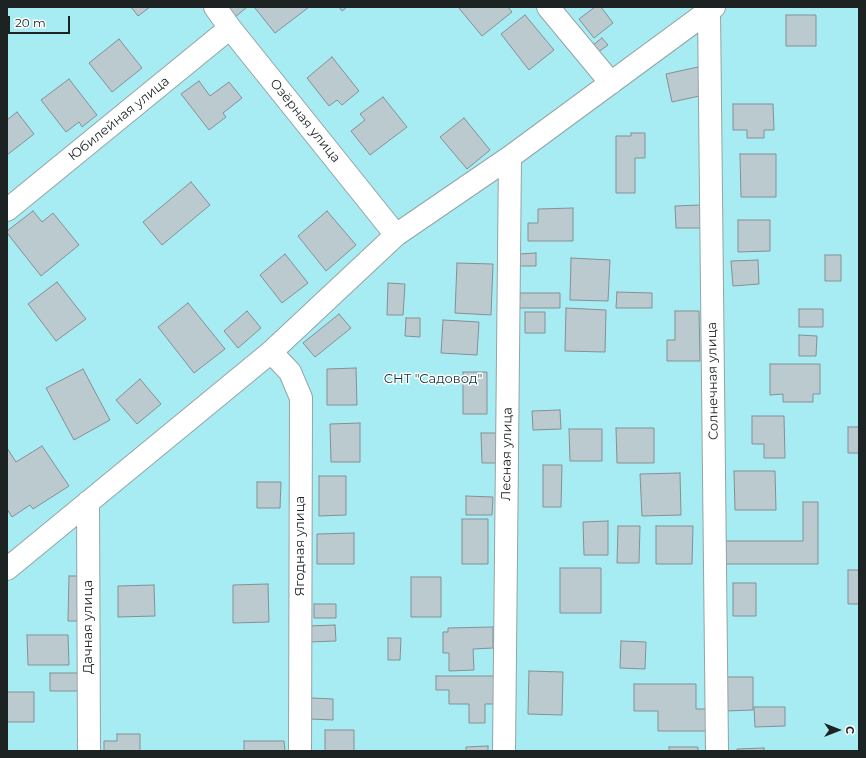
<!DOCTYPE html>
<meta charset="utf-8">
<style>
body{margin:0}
#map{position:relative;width:866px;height:758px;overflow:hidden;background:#e2f2f4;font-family:Montserrat,sans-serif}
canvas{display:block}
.frame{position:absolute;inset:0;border:8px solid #1d2323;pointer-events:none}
.north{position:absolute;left:818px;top:710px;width:40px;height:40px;-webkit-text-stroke:3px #fff;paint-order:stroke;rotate:90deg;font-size:11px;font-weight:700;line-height:16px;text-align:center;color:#1d2323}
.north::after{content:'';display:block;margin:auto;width:14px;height:18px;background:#1d2323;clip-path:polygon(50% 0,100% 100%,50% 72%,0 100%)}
.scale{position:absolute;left:8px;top:16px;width:62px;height:18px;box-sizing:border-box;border:2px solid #1d2323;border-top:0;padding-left:5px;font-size:12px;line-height:14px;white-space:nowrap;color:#1d2323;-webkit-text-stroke:3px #fff;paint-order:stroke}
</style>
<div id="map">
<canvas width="866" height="758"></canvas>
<div class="frame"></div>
<div class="north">С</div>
<div class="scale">20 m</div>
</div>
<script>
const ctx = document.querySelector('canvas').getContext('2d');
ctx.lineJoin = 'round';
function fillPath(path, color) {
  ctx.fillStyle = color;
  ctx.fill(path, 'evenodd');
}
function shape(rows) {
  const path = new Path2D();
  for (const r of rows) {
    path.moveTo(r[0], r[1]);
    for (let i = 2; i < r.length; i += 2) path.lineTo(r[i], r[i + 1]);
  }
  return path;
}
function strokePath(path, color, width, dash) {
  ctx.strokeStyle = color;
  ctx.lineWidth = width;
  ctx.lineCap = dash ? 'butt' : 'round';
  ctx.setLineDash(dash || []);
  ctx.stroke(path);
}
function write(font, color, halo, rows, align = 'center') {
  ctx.font = font + ' Montserrat,sans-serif';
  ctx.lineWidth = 3;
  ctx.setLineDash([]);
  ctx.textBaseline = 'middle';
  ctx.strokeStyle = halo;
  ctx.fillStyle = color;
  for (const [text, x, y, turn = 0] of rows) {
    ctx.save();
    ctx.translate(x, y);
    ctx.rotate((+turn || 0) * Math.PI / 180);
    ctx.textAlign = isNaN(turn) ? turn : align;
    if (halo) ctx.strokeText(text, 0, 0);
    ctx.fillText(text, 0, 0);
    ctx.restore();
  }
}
const green = shape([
 [7,7,859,7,859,751,7,751]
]);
const building = shape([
 [131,7,150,7,138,16,131,7],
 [225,7,247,7,234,18,225,7],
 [257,7,309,7,275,33,255,8,257,7],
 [339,7,347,7,342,11,339,7],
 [458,7,508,7,512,12,482,36,458,7],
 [595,7,601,7,613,23,594,38,579,19,595,7],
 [525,15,554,50,529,70,501,34,525,15],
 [786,15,816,15,816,46,786,46,786,15],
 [602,38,608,45,594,55,589,48,602,38],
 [119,39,142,68,112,92,89,63,119,39],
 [332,57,359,91,342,105,337,100,329,106,307,78,332,57],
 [698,67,704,95,672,102,666,74,698,67],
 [69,79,97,115,82,127,79,122,66,132,41,100,69,79],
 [199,81,210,96,229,82,242,98,223,113,226,117,209,130,181,94,199,81],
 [383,97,407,127,370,155,351,131,365,120,360,114,383,97],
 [733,104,773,104,774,130,764,130,764,138,747,138,747,130,733,130,733,104],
 [17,112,34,134,7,155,7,120,17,112],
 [464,118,490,150,467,169,440,137,464,118],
 [631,133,645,133,645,158,635,158,635,193,616,193,616,136,631,136,631,133],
 [740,154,776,154,776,197,741,197,740,154],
 [191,182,210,205,162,245,143,222,191,182],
 [700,205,701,228,676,228,675,206,700,205],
 [573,208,573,241,528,241,528,223,538,223,538,209,573,208],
 [33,211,42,222,53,213,79,245,41,276,7,233,7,231,33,211],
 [327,211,356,245,326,271,298,236,327,211],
 [738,220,770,220,770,251,738,252,738,220],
 [536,253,536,266,519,266,519,254,536,253],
 [285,254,308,283,282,303,260,275,285,254],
 [825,255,841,255,841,281,825,281,825,255],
 [571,258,610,260,608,301,570,300,571,258],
 [758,260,759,284,733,286,731,261,758,260],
 [457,263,493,264,491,315,455,313,457,263],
 [57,282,86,319,56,341,28,304,57,282],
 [388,283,405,284,403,315,387,315,388,283],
 [617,292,652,293,652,308,616,308,617,292],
 [520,293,560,293,560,308,519,308,520,293],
 [188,303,225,349,194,373,158,327,188,303],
 [566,308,606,310,605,352,565,351,566,308],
 [799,309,823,309,823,327,799,327,799,309],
 [247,311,261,328,238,348,224,331,247,311],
 [675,311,699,311,700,361,667,361,667,340,675,340,675,311],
 [525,312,545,312,545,333,525,333,525,312],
 [339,314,351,328,315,357,303,343,339,314],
 [406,318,420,318,420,337,405,336,406,318],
 [443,320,479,322,477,355,441,353,443,320],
 [799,335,817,336,816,356,799,356,799,335],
 [770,364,820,364,820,394,813,394,813,402,783,402,783,394,770,395,770,364],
 [356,368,357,405,327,405,327,369,356,368],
 [83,369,110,420,74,440,46,388,83,369],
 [463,372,487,372,487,414,463,414,463,372],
 [140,379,161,404,137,424,116,400,140,379],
 [560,410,561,429,533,430,532,411,560,410],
 [752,416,784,416,785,458,764,458,764,444,752,444,752,416],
 [360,423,360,462,331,462,330,424,360,423],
 [848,427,859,427,859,453,848,453,848,427],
 [616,428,654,428,654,463,617,463,616,428],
 [569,429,602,429,602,461,570,461,569,429],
 [481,433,498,433,499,463,482,463,481,433],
 [42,446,69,486,33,509,30,505,12,517,7,509,7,448,16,462,42,446],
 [543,465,562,465,561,507,543,507,543,465],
 [734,471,775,471,776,510,735,510,734,471],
 [680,473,681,515,642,516,640,474,680,473],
 [319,476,346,476,346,515,319,516,319,476],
 [257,482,281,482,280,508,257,508,257,482],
 [466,496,493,497,492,515,466,515,466,496],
 [803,502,818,502,818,564,724,564,724,541,803,541,803,502],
 [462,519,488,519,488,564,462,564,462,519],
 [608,521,608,555,584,555,583,522,608,521],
 [618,526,640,526,639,563,617,563,618,526],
 [656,526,693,526,692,564,656,564,656,526],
 [354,533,354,564,317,564,317,534,354,533],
 [560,568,601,568,601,613,560,613,560,568],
 [848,570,859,570,859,604,848,604,848,570],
 [69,576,83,576,82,621,68,621,69,576],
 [411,577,441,577,441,617,411,617,411,577],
 [733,583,756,583,756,616,733,616,733,583],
 [268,584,269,622,233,623,233,585,268,584],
 [154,585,155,616,118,617,118,586,154,585],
 [314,604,336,604,336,618,314,618,314,604],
 [335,625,336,641,309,642,309,626,335,625],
 [493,627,493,648,473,649,474,670,449,671,449,653,443,653,443,632,448,632,448,628,493,627],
 [27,635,68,635,69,665,28,665,27,635],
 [388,638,401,638,400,660,388,660,388,638],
 [621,641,646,642,645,669,620,668,621,641],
 [529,671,563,672,562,715,528,714,529,671],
 [50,673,81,673,81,691,50,691,50,673],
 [436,676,494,676,494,704,485,704,485,723,469,723,469,704,449,704,449,690,436,690,436,676],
 [726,677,753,677,753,710,726,711,726,677],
 [634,684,696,684,696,709,706,709,706,731,658,731,658,711,634,711,634,684],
 [7,692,34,692,34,722,7,722,7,692],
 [311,698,333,699,333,720,310,719,311,698],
 [754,707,785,707,785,726,755,727,754,707],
 [325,730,354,730,354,751,325,751,325,730],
 [117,734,140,734,140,751,104,751,104,741,117,741,117,734],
 [244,741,284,741,285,751,244,751,244,741],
 [488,746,488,751,466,751,466,747,488,746],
 [669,747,698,747,698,751,669,751,669,747],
 [764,748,764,751,737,751,737,749,764,748]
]);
const minor = shape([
 [215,7,230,28,396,235],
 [548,7,611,83],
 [709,11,717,751],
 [7,210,230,28],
 [271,352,290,372,301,398,300,751],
 [88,502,89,751],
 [7,569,271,352,396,235,510,157,714,7],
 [504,751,510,157]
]);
const streetNames = [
 ["Юбилейная улица",119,119,-39],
 ["Озёрная улица",305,121,51],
 ["Солнечная улица",713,381,-91],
 ["Лесная улица",507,454,-89],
 ["Ягодная улица",300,546,-90],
 ["Дачная улица",88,627,-90]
];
const parkNames = [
 ["СНТ \"Садовод\"",433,379]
];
fillPath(green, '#a6ecf2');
fillPath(building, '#bbcacf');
strokePath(building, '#849196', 1);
strokePath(minor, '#94a4a5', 24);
strokePath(minor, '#fff', 22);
write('13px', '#1d2323', '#fff', streetNames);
write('13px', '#0f3639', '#fff', parkNames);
</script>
